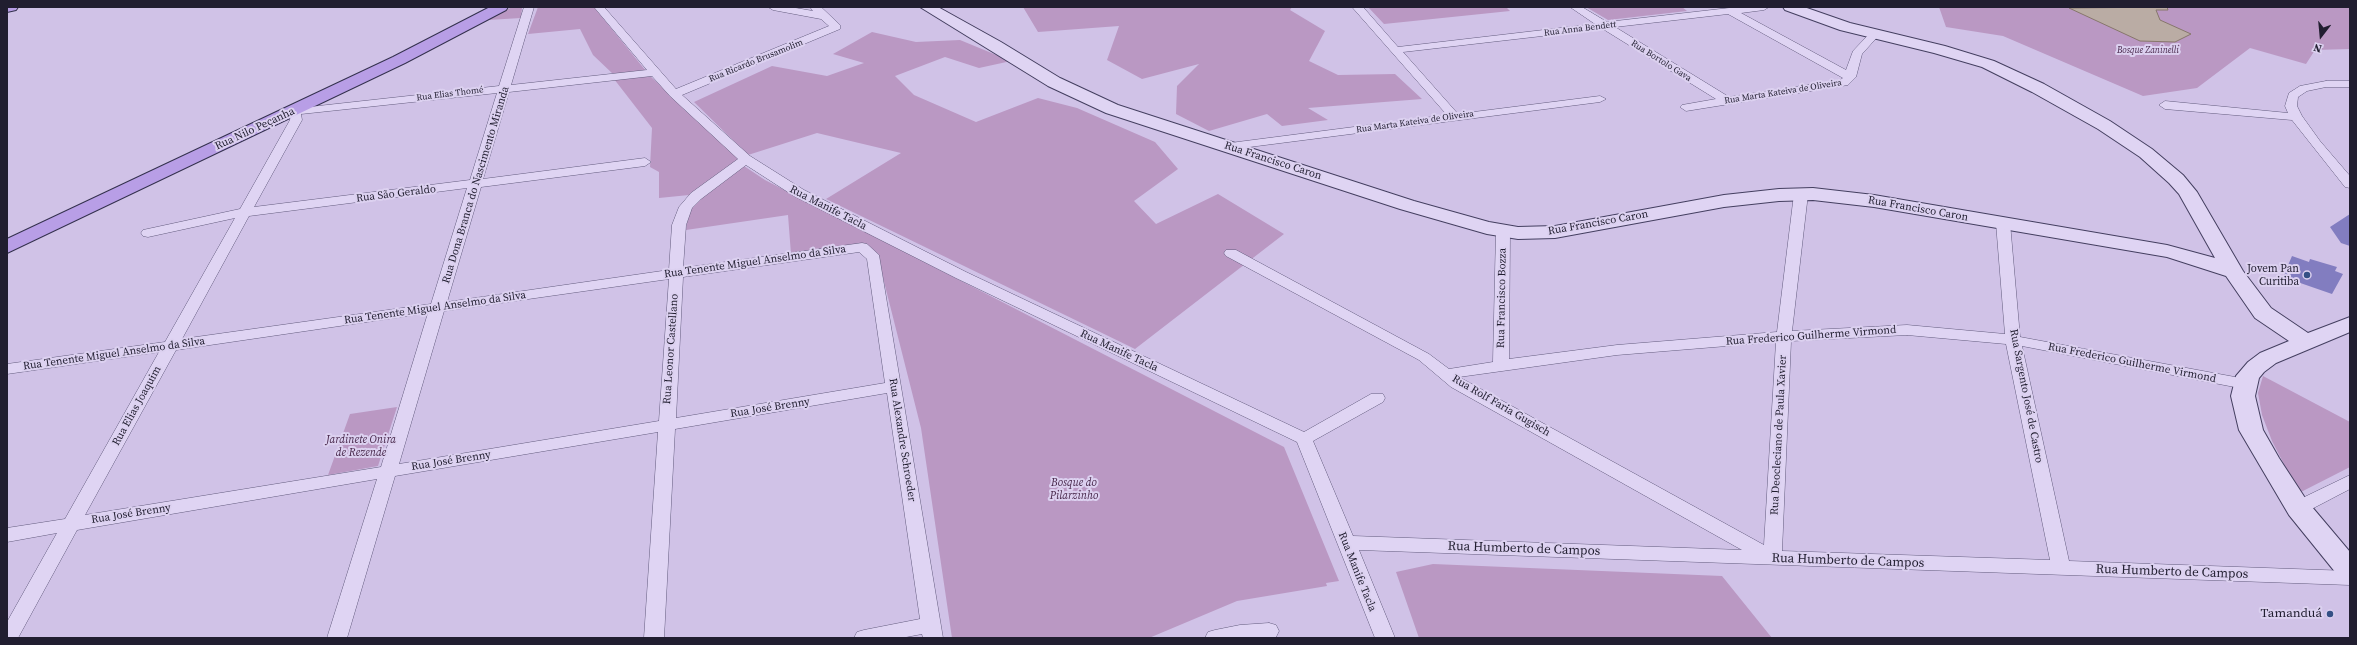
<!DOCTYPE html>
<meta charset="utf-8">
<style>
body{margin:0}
#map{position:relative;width:2357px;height:645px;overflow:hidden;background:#d0c2e7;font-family:"Source Serif 4",serif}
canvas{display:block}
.frame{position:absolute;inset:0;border:8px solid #211e30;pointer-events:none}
.north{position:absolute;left:2301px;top:16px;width:40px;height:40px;-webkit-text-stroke:3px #dcd1f0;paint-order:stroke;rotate:196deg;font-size:11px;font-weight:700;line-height:16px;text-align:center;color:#211e30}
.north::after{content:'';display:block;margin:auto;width:14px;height:18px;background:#211e30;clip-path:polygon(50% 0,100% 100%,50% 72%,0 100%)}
</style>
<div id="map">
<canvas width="2357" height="645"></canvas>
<div class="frame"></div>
<div class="north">N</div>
</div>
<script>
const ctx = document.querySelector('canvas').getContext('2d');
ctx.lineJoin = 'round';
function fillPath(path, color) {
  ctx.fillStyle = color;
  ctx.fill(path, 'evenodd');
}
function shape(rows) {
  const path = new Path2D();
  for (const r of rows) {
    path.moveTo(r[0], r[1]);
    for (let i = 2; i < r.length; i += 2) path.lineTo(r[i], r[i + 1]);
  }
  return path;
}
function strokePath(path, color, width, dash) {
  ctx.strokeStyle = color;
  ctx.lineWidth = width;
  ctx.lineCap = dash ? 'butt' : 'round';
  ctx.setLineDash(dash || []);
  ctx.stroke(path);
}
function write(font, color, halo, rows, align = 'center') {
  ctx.font = font + ' "Source Serif 4",serif';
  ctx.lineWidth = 4;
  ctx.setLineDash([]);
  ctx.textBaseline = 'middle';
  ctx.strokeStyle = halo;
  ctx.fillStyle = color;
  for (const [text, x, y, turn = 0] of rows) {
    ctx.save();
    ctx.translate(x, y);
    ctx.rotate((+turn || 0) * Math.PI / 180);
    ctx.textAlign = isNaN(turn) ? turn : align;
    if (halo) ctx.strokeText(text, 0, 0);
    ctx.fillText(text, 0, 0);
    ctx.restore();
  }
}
const green = shape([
 [512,7,522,8,521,18,488,20],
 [538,7,594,7,646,71,613,74,593,55,580,29,528,34],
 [1023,7,1292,7,1290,10,1325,31,1309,61,1338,75,1395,74,1422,99,1308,108,1328,120,1282,126,1267,114,1209,131,1176,114,1177,86,1199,64,1142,79,1107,60,1119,26,1038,32],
 [1368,7,1506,7,1510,11,1384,24],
 [1586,7,1682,7,1687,11,1608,20],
 [1939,7,2350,7,2350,49,2315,50,2306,64,2250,48,2197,88,2143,96,2003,36,1946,27],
 [872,32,916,42,960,40,1011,61,979,68,945,57,895,76,914,95,976,122,1038,98,1077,108,1155,142,1178,169,1134,201,1156,224,1218,194,1284,234,1135,349,826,199,901,153,817,133,748,155,694,102,772,66,827,76,864,63,833,54],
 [649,75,739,159,689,195,659,198,659,172,650,167,652,128,614,79],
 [744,166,765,180,1284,447,1339,581,1326,583,1327,586,1237,601,1149,638,952,638,921,428,878,258,867,244,791,254,788,215,686,230,688,215,694,204,707,192],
 [2263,376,2350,422,2350,467,2299,493,2272,441,2262,415,2258,393],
 [397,407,378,466,328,475,350,414],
 [1433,564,1722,576,1772,638,1419,638,1396,572]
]);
const water = shape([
 [2167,7,2168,10,2156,10,2160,20,2191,34,2175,42,2140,41,2069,8,2167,7]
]);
const building = shape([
 [2350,214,2350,246,2341,243,2330,227],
 [2292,256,2309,262,2310,259,2337,267,2335,271,2343,274,2332,294,2283,277]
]);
const street = shape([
 [524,7,534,7,511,85,647,70,594,7,604,7,676,89,829,26,821,19,773,10,768,7,790,7,813,11,810,7,821,7,840,25,840,29,682,95,750,156,804,190,966,272,1304,432,1371,394,1383,394,1385,398,1383,402,1313,441,1353,536,1742,550,1451,387,1419,360,1226,256,1224,253,1226,250,1236,250,1429,354,1449,369,1493,362,1496,231,1503,227,1510,231,1509,359,1617,345,1777,332,1794,194,1801,190,1808,194,1792,331,1907,325,2005,334,1996,223,2003,219,2010,223,2020,337,2251,380,2253,384,2251,388,2245,389,2022,346,2069,561,2350,571,2350,585,1359,550,1395,638,1375,638,1297,442,956,278,794,196,746,165,701,199,692,208,686,225,683,268,862,243,867,244,879,255,943,638,923,638,922,634,901,638,854,638,857,632,864,630,920,619,887,393,675,429,664,638,644,638,658,432,395,476,347,638,327,638,377,479,77,530,18,638,7,638,7,622,57,533,7,542,7,528,65,519,159,352,7,374,7,364,165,342,235,218,148,237,143,236,141,233,143,230,240,209,290,120,291,109,499,86,524,7],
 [652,76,670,96,738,159,691,193,679,207,672,225,669,270,447,302,481,187,645,166,651,162,645,158,483,179,509,92,652,76],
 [497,93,470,180,254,207,302,120,301,114,497,93],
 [467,188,431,304,182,339,249,216,467,188],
 [859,252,867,259,885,383,676,418,683,277,859,252],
 [669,279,659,421,399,464,444,311,669,279],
 [428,313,381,467,85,515,176,350,428,313],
 [1907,335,2006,344,2050,560,1782,551,1791,341,1907,335],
 [1776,342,1764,545,1459,377,1617,355,1776,342],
 [1352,7,1363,7,1398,47,1595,24,1570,7,1582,7,1607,22,1738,7,1769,7,1764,10,1741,13,1846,70,1853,51,1871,32,1879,32,1880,34,1862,54,1856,77,1848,85,1686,111,1680,107,1682,105,1716,99,1603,29,1403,52,1458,114,1600,96,1606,99,1600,102,1226,150,1224,147,1230,143,1447,115,1352,7],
 [1728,14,1843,78,1840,80,1729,97,1615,27,1728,14],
 [2326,81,2350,81,2350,87,2326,87,2307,91,2298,97,2297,106,2302,116,2320,141,2350,176,2350,188,2345,187,2292,120,2165,109,2159,105,2165,101,2288,113,2285,106,2289,93,2300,86,2326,81],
 [2350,475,2350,489,2304,513,2298,514,2292,513,2289,508,2292,503,2350,475],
 [1269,623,1276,625,1279,631,1276,637,1205,638,1208,632,1215,630,1240,625,1269,623]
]);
const secondary = shape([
 [920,7,938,7,1001,42,1060,78,1118,105,1414,201,1489,222,1518,227,1555,226,1724,195,1779,189,1813,188,1874,195,2167,245,2215,258,2179,194,2169,183,2140,157,2098,129,2032,92,1982,67,1934,53,1840,30,1785,10,1783,7,1804,7,1850,23,1945,46,1994,61,2044,84,2110,121,2152,149,2183,175,2197,192,2243,271,2271,308,2308,333,2350,317,2350,332,2276,363,2264,372,2259,378,2255,396,2263,430,2279,458,2307,501,2350,552,2350,581,2340,578,2289,515,2239,430,2231,396,2236,376,2248,362,2260,353,2289,341,2255,318,2226,276,2167,257,1874,207,1813,200,1779,201,1724,207,1555,238,1518,239,1487,234,1400,209,1106,113,1048,86,920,7]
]);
const primary = shape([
 [7,7,18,7,16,10,7,12,7,7],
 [490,7,508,7,506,10,405,63,7,253,7,239,393,57,490,7]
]);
const markers = [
 [2307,275,4,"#345085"],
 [2330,614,4,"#345085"]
];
const farStreetnames = [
 ["Rua Anna Bendett",1580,29,-7],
 ["Rua Ricardo Brusamolim",756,61,-22],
 ["Rua Bortolo Gava",1661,61,32],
 ["Rua Marta Kateiva de Oliveira",1783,92,-9],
 ["Rua Elias Thomé",450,94,-7],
 ["Rua Marta Kateiva de Oliveira",1415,122,-8]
];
const farParknames = [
 ["Bosque Zaninelli",2148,51]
];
const streetNames = [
 ["Rua Nilo Peçanha",255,129,-25],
 ["Rua Francisco Caron",1273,161,18],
 ["Rua Dona Branca do Nascimento Miranda",476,185,-73],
 ["Rua São Geraldo",396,194,-7],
 ["Rua Manife Tacla",828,208,27],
 ["Rua Francisco Caron",1918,209,10],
 ["Rua Francisco Caron",1598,223,-10],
 ["Rua Tenente Miguel Anselmo da Silva",755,262,-8],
 ["Rua Francisco Bozza",1502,298,-89],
 ["Rua Tenente Miguel Anselmo da Silva",435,308,-8],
 ["Rua Frederico Guilherme Virmond",1811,336,-4],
 ["Rua Leonor Castellano",671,349,-86],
 ["Rua Manife Tacla",1119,351,25],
 ["Rua Tenente Miguel Anselmo da Silva",114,354,-8],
 ["Rua Frederico Guilherme Virmond",2132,363,11],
 ["Rua Sargento José de Castro",2026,396,79],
 ["Rua Elias Joaquim",137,406,-61],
 ["Rua Rolf Faria Gugisch",1501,406,30],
 ["Rua José Brenny",770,408,-9],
 ["Rua Deocleciano de Paula Xavier",1779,435,-87],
 ["Rua Alexandre Schroeder",902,440,81],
 ["Rua José Brenny",451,461,-9],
 ["Rua José Brenny",131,514,-9],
 ["Rua Manife Tacla",1357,572,68]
];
const poiNames = [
 ["Jovem Pan",2299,269],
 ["Curitiba",2299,282]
];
const parkNames = [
 ["Jardinete Onira",361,440],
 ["de Rezende",361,453],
 ["Bosque do",1074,483],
 ["Pilarzinho",1074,496]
];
const nearStreetnames = [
 ["Rua Humberto de Campos",1524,549,2],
 ["Rua Humberto de Campos",1848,561,2],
 ["Rua Humberto de Campos",2172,572,2]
];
const nearPoinames = [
 ["Tamanduá",2322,614]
];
fillPath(green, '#ba98c3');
fillPath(water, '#baaca4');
strokePath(water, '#87776c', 1);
fillPath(building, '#827dc0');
strokePath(street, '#635c7e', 1);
strokePath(secondary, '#443f60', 2);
strokePath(primary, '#33304d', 2);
fillPath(street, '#dfd4f3');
fillPath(secondary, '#dfd4f3');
fillPath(primary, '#b89ee6');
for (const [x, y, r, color] of markers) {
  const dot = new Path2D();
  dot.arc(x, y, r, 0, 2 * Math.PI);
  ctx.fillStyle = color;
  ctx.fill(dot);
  strokePath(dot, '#dcd1f0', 1.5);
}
write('9px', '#211e30', '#dcd1f0', farStreetnames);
write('italic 9px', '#47274a', '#dcd1f0', farParknames);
write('11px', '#211e30', '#dcd1f0', streetNames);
write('11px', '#211e30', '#dcd1f0', poiNames, 'right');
write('italic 11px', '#47274a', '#dcd1f0', parkNames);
write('13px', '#211e30', '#dcd1f0', nearStreetnames);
write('13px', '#211e30', '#dcd1f0', nearPoinames, 'right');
</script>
